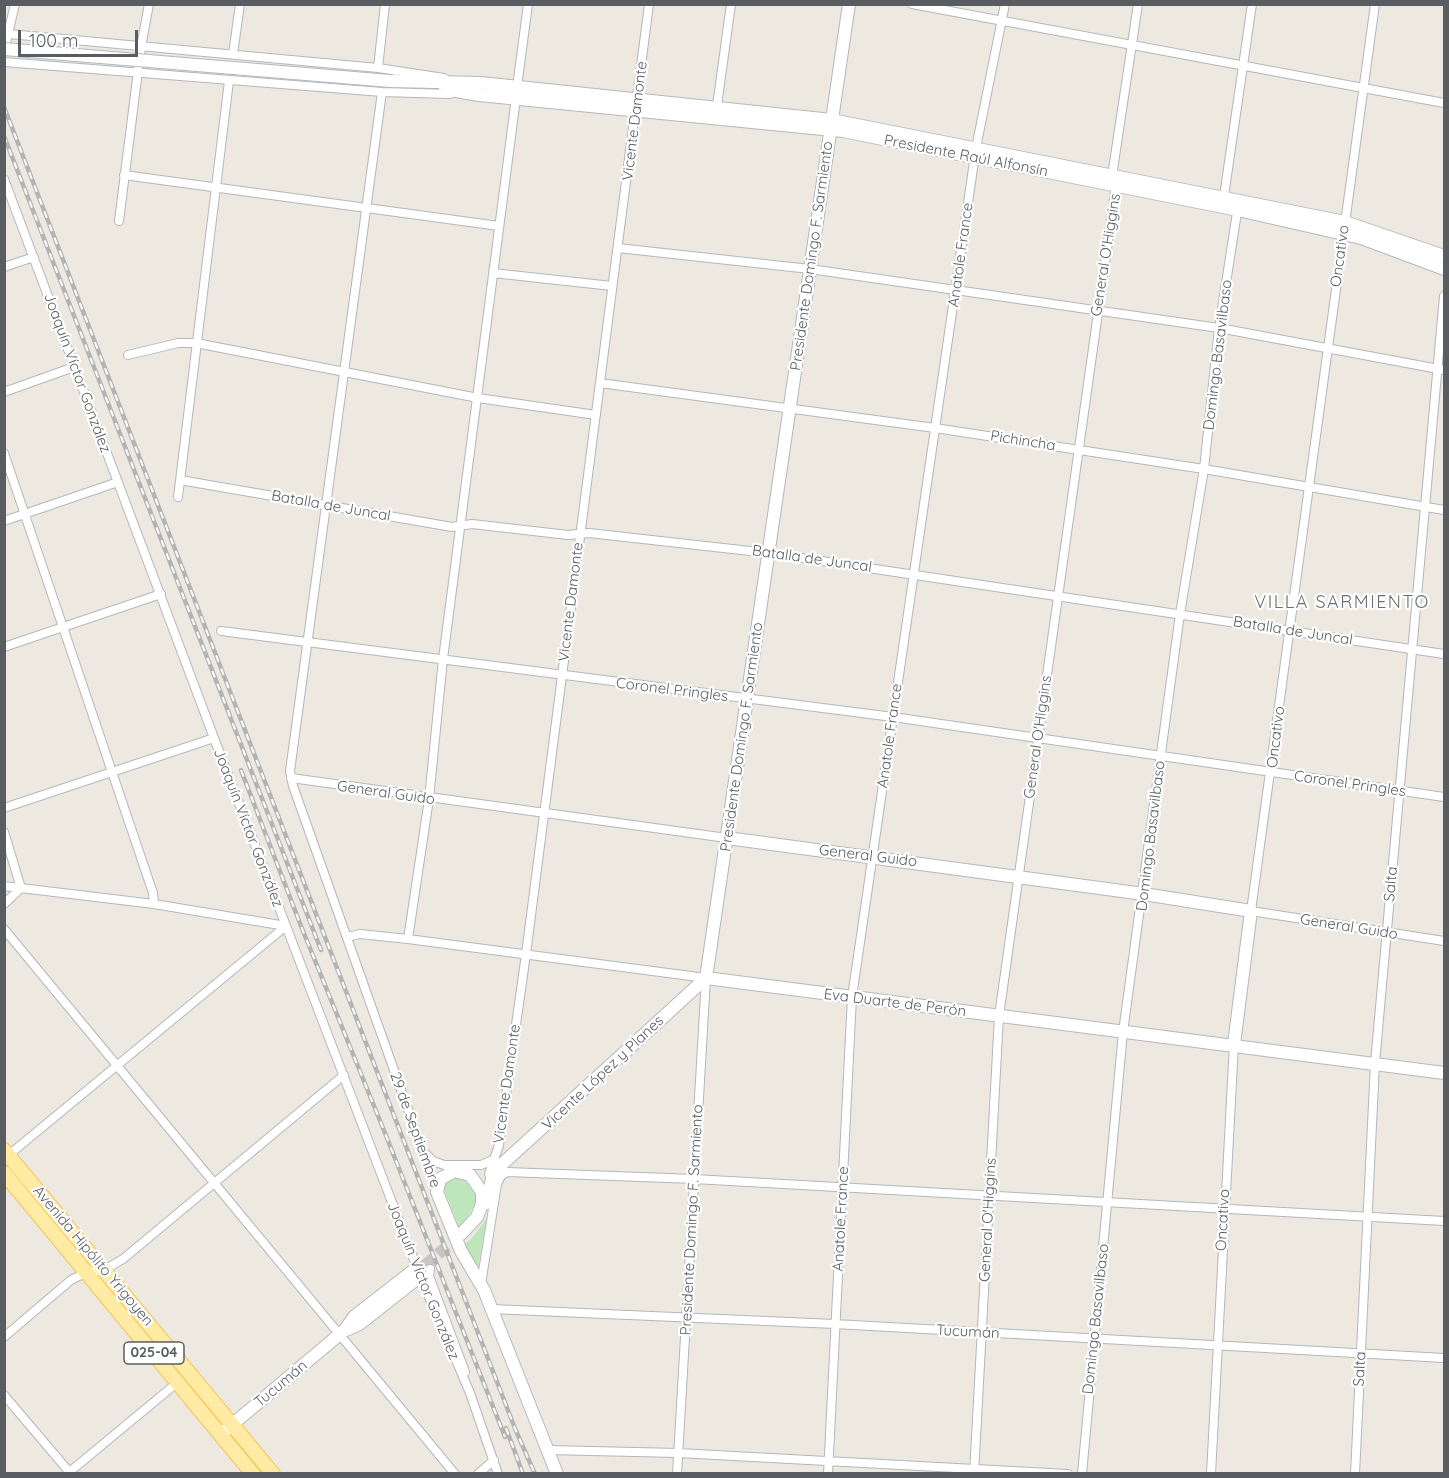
<!DOCTYPE html>
<meta charset="utf-8">
<style>
body{margin:0}
#map{position:relative;width:1449px;height:1478px;overflow:hidden;background:#ede9e0;font-family:Quicksand,sans-serif}
canvas{display:block}
.frame{position:absolute;inset:0;border:6px solid #595d62;pointer-events:none}
.scale{position:absolute;left:18px;top:30px;width:120px;height:27px;box-sizing:border-box;border:3px solid #595d62;border-top:0;padding-left:8px;font-size:18px;line-height:21px;white-space:nowrap;color:#595d62;-webkit-text-stroke:4px #fff;paint-order:stroke}
</style>
<div id="map">
<canvas width="1449" height="1478"></canvas>
<div class="frame"></div>
<div class="scale">100 m</div>
</div>
<script>
const ctx = document.querySelector('canvas').getContext('2d');
ctx.lineJoin = 'round';
function fillPath(path, color) {
  ctx.fillStyle = color;
  ctx.fill(path, 'evenodd');
}
function shape(rows) {
  const path = new Path2D();
  for (const r of rows) {
    path.moveTo(r[0], r[1]);
    for (let i = 2; i < r.length; i += 2) path.lineTo(r[i], r[i + 1]);
  }
  return path;
}
function strokePath(path, color, width, dash) {
  ctx.strokeStyle = color;
  ctx.lineWidth = width;
  ctx.lineCap = dash ? 'butt' : 'round';
  ctx.setLineDash(dash || []);
  ctx.stroke(path);
}
function write(font, color, halo, rows, align = 'center') {
  ctx.font = font + ' Quicksand,sans-serif';
  ctx.lineWidth = 4.5;
  ctx.setLineDash([]);
  ctx.textBaseline = 'middle';
  ctx.strokeStyle = halo;
  ctx.fillStyle = color;
  for (const [text, x, y, turn = 0] of rows) {
    ctx.save();
    ctx.translate(x, y);
    ctx.rotate((+turn || 0) * Math.PI / 180);
    ctx.textAlign = isNaN(turn) ? turn : align;
    if (halo) ctx.strokeText(text, 0, 0);
    ctx.fillText(text, 0, 0);
    ctx.restore();
  }
}
const green = shape([
 [455,1177,470,1180,478,1199,460,1229,444,1189,445,1183],
 [487,1218,477,1273,463,1246,473,1237]
]);
const secondaryTunnel = shape([
 [411,1278,461,1234]
]);
const street = shape([
 [912,4,1444,103],
 [1375,4,1251,911,1444,941],
 [9,34,378,68,444,78],
 [4,51,15,4],
 [233,54,240,4],
 [4,62,382,92,450,94],
 [378,68,385,4],
 [517,87,528,4],
 [382,92,290,771,293,786,437,1191],
 [716,113,731,4],
 [124,175,499,226],
 [4,179,214,738,421,1278,470,1393,498,1474],
 [1223,203,1252,4],
 [119,221,141,47,149,4],
 [618,248,810,269,1219,328,1444,370],
 [4,267,34,257],
 [493,273,612,286],
 [128,355,178,343,196,343,478,398,596,415],
 [600,383,935,428,1204,469,1444,510],
 [4,392,74,367],
 [4,453,153,893,154,904],
 [180,480,452,527,472,524,568,535,589,533,768,553,1444,654],
 [178,497,229,81],
 [4,521,118,482],
 [221,631,893,717,1444,797],
 [4,647,161,594],
 [291,778,727,838],
 [4,808,214,738],
 [4,832,21,888],
 [4,886,154,904,286,926],
 [4,904,21,888],
 [4,929,455,1474],
 [347,937,360,934,408,939,706,978,677,1474],
 [408,939,429,799,443,659,516,98],
 [426,1154,433,1161,444,1165,481,1165,495,1159],
 [5,1158,286,926],
 [489,1174,499,1145,526,954,649,4],
 [430,1269,429,1276,465,1372],
 [481,1284,497,1184,501,1176,507,1172,694,1179,1444,1221],
 [491,1309,835,1324,1444,1358],
 [345,1326,353,1315,416,1266],
 [349,1331,360,1326,421,1278],
 [4,1337,71,1280,87,1272,104,1270,123,1259,344,1075],
 [4,1395,71,1474],
 [548,1450,678,1453,1068,1474],
 [67,1474,178,1382],
 [478,1474,494,1460],
 [828,1474,852,997,976,148,1005,4],
 [974,1474,999,1016,1116,185,1112,176,1138,4],
 [1082,1474,1123,1032,1180,614,1204,469,1219,328,1238,206],
 [1211,1474,1234,1044],
 [1355,1474,1375,1063,1444,296]
]);
const secondary = shape([
 [390,81,481,83,832,120,1345,222,1444,256],
 [445,89,479,95,843,131,1238,210,1361,238,1444,269],
 [727,838,1144,894,1251,911,1234,1044],
 [706,978,849,4],
 [706,978,1444,1073],
 [487,1203,493,1174,499,1167,706,978],
 [461,1234,477,1217,482,1204,482,1192,470,1175,454,1171,440,1179,437,1192,461,1251,484,1290,557,1474],
 [221,1434,340,1334,411,1278]
]);
const primary = shape([
 [4,1150,273,1474],
 [4,1173,253,1474]
]);
const rail = shape([
 [4,107,516,1431,535,1474],
 [4,136,321,950],
 [241,770,301,926,385,1133,505,1437],
 [506,1428,523,1474]
]);
const secondaryBridge = shape([
 [4,49,390,81]
]);
const shields = [
 [154,1353,60]
];
const shieldNames = [
 ["025-04",154,1353]
];
const streetNames = [
 ["Vicente Damonte",635,121,-83],
 ["Presidente Raúl Alfonsín",966,156,11],
 ["Anatole France",961,255,-82],
 ["General O'Higgins",1106,255,-81],
 ["Presidente Domingo F. Sarmiento",812,256,-82],
 ["Oncativo",1340,256,-82],
 ["Domingo Basavilbaso",1218,355,-83],
 ["Joaquín Víctor González",77,373,70],
 ["Pichincha",1023,441,9],
 ["Batalla de Juncal",331,506,10],
 ["Batalla de Juncal",812,559,8],
 ["Vicente Damonte",571,602,-83],
 ["Batalla de Juncal",1293,631,9],
 ["Coronel Pringles",672,690,7],
 ["Anatole France",890,736,-82],
 ["Presidente Domingo F. Sarmiento",742,737,-82],
 ["General O'Higgins",1038,737,-82],
 ["Oncativo",1276,737,-83],
 ["Coronel Pringles",1350,784,8],
 ["General Guido",386,793,8],
 ["Joaquín Víctor González",248,828,69],
 ["Domingo Basavilbaso",1151,836,-83],
 ["General Guido",868,856,7],
 ["Salta",1391,884,-85],
 ["General Guido",1349,927,9],
 ["Eva Duarte de Perón",895,1003,7],
 ["Vicente López y Planes",603,1073,-43],
 ["Vicente Damonte",507,1084,-82],
 ["29 de Septiembre",415,1130,70],
 ["Anatole France",841,1219,-87],
 ["Presidente Domingo F. Sarmiento",692,1220,-87],
 ["General O'Higgins",988,1220,-87],
 ["Oncativo",1223,1220,-87],
 ["Avenida Hipólito Yrigoyen",93,1256,50],
 ["Joaquín Víctor González",423,1281,68],
 ["Domingo Basavilbaso",1096,1319,-84],
 ["Tucumán",968,1332,3],
 ["Salta",1360,1369,-87],
 ["Tucumán",281,1384,-40]
];
const quarterNames = [
 ["VILLA SARMIENTO",1342,603]
];
fillPath(green, '#bde7ba');
strokePath(secondaryTunnel, '#c8c6c0', 12, [12, 6]);
strokePath(street, '#b3b7bc', 10);
strokePath(secondary, '#b4b8be', 14);
strokePath(primary, '#f9bf4d', 16);
strokePath(street, '#fff', 8);
strokePath(secondary, '#fff', 12);
strokePath(primary, '#ffeba3', 14);
strokePath(rail, '#b2b3b3', 4.5);
strokePath(rail, '#fff', 2, [7]);
strokePath(secondaryBridge, '#b4b8be', 14, []);
strokePath(secondaryBridge, '#fff', 12);
for (const [x, y, w] of shields) {
  const box = new Path2D();
  box.roundRect(x - w / 2, y - 11, w, 22, 4.5);
  ctx.fillStyle = '#fff';
  ctx.fill(box);
  strokePath(box, '#595d62', 1.5);
}
write('bold 14px', '#595d62', null, shieldNames);
write('15px', '#595d62', '#fff', streetNames);
ctx.letterSpacing = '1.5px';
write('18px', '#6a7074', '#fff', quarterNames);
ctx.letterSpacing = '0px';
</script>
